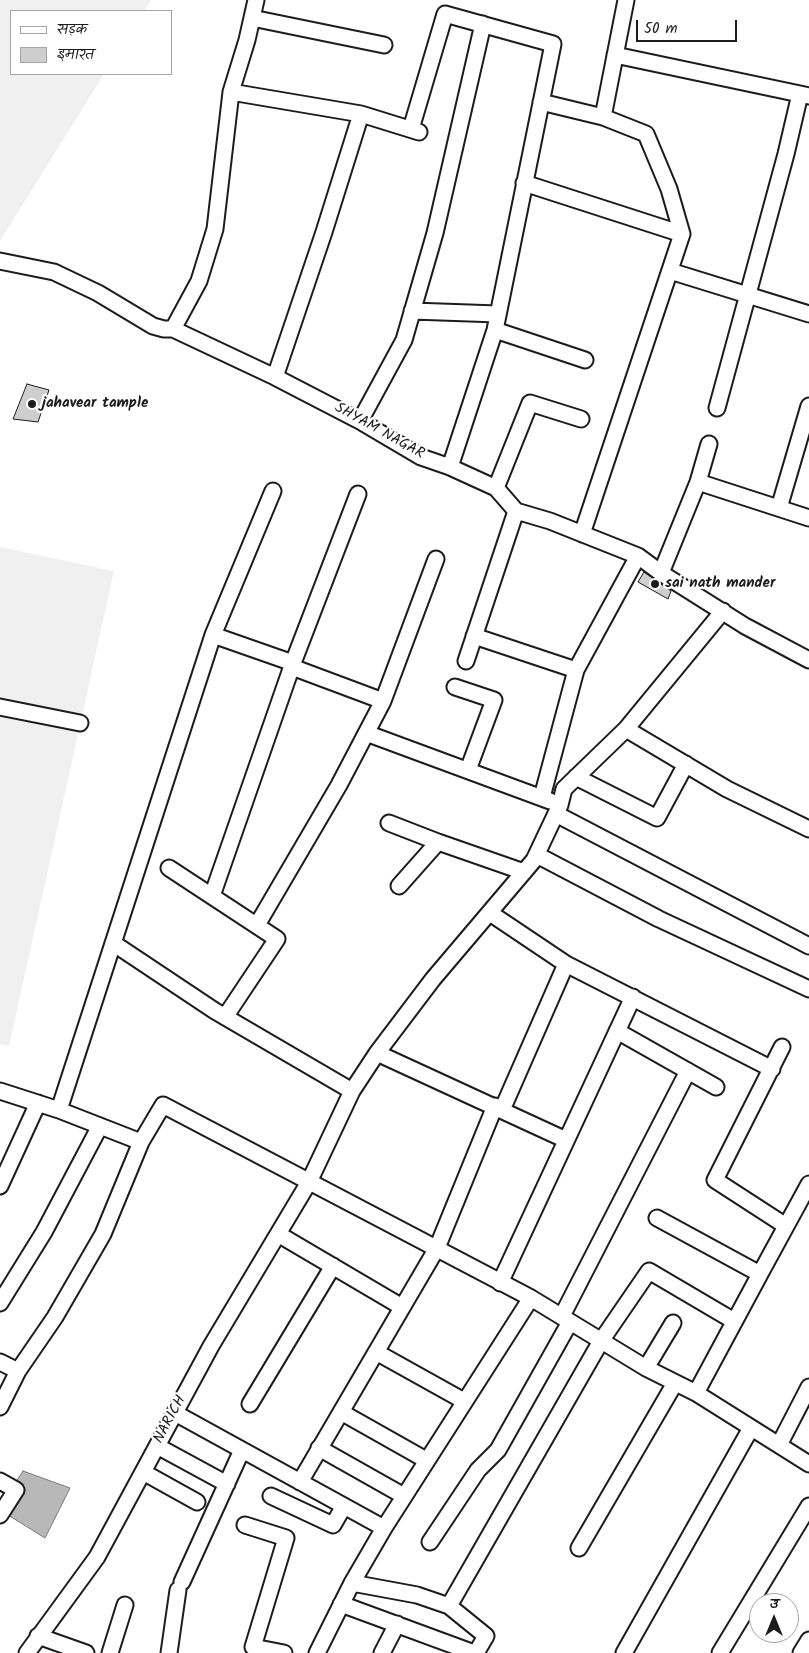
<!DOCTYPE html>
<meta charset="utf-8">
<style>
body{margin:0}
#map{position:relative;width:809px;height:1653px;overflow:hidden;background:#fff;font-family:Kalam,"Playpen Sans Deva",sans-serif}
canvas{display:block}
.legend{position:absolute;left:10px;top:10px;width:162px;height:65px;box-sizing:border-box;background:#fff;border:1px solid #a4a4a4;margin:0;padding:6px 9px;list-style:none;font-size:15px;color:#1c1c1c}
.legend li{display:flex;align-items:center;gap:10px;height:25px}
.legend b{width:25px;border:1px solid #a4a4a4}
.north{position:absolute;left:749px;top:1593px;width:50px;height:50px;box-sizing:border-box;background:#fff;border:1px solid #a4a4a4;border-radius:50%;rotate:0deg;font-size:14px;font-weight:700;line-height:20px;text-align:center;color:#1c1c1c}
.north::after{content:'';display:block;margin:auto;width:18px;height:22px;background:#1c1c1c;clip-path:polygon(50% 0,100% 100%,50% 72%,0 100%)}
.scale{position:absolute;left:636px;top:20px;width:101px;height:22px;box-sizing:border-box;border:2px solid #1c1c1c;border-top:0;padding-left:6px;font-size:15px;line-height:18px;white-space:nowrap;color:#1c1c1c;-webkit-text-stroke:4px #fff;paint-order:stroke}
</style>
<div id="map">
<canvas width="809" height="1653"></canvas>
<ul class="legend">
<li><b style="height:6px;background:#fff"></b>सड़क</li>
<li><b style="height:14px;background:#cecece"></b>इमारत</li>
</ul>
<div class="north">उ</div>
<div class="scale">50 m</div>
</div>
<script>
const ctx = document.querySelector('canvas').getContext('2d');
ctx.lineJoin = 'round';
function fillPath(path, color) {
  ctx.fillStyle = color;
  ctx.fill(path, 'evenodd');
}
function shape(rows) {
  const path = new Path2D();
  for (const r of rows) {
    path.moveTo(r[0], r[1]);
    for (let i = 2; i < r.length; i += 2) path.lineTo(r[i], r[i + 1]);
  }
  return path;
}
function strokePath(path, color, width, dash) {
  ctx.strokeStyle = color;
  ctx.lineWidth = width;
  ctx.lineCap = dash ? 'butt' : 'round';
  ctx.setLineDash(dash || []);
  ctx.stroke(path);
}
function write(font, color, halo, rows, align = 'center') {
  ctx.font = font + ' Kalam,sans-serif';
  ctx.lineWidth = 4.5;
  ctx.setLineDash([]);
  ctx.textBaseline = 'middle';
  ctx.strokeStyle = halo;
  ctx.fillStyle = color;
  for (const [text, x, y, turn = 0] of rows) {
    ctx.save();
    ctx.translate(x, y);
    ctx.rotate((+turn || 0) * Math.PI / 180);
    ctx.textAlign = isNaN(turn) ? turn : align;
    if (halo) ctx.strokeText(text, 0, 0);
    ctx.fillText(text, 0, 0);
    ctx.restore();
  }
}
const built = shape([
 [0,0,151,0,144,11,11,11,11,74,104,74,0,241],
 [0,547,114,571,9,1046,0,1044]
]);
const water = shape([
 [23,1471,70,1488,45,1538,0,1510,0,1506,23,1471]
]);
const building = shape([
 [27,384,49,390,38,422,13,419,27,384],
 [644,572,671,591,668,599,638,582,644,572]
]);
const street = shape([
 [252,18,384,45],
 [615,55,809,96],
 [231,92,361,114,419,132],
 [541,102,603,117,646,134,669,189,682,234,582,534],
 [603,117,626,0],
 [411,129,445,14,553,44,495,330,450,467],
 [524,183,682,234],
 [0,261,54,272,98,293,153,326,164,329,173,329,275,377,360,421,421,457,450,467,496,488,516,511,550,521,638,556,661,573,745,626,809,660],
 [670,271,809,314],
 [412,311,498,314],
 [173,329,199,281,215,229,231,92,247,40,256,0],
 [495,330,585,360],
 [275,377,324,232,361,114],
 [717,408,786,154,800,94],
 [360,421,404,340,435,233,483,24],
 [698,482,809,518],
 [496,488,530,403,581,419],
 [779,508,809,406],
 [661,573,698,482,709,444],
 [474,636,576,670],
 [466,661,516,511],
 [293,663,358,494],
 [455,687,494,700,468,770],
 [383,701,436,559],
 [0,707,80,723],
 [626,729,723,611],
 [366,733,550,801],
 [576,777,657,818,686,764],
 [542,797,576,670,638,556],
 [556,814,809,946],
 [389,823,438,842,399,886],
 [438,842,524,872],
 [537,855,659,919,809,989],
 [169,868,277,939,225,1017],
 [212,896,293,663,213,635],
 [490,913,566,964,772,1069],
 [257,925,339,785,383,701,292,667],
 [113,943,215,1011,352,1091],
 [617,1031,716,1087],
 [782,1047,715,1180,786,1226],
 [377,1053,566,1140],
 [0,1091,59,1110,141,1142],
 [59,1110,213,635,273,491],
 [502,1110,566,964],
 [0,1186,38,1103],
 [657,1218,760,1274,696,1393],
 [278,1234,402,1307],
 [760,1274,809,1184],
 [500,1283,633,997],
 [0,1303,44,1232,100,1126],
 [562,1316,688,1071],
 [376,1352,464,1401],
 [0,1362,18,1371],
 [646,1368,673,1323],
 [250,1404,333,1266],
 [0,1407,18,1371,55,1317,103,1234,141,1142,163,1105,531,1298,646,1368,696,1393,809,1464],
 [341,1412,426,1460],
 [175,1413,384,1528],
 [779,1445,809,1387],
 [157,1446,227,1484],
 [319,1448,404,1496],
 [143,1472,197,1502],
 [0,1481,16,1490,0,1515],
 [300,1482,437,1248,495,1106],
 [271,1496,333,1525,344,1506],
 [245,1525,286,1538,253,1647,284,1653],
 [430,1542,478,1470,498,1450,570,1322],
 [579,1548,675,1383],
 [182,1582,242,1450],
 [352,1583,417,1595,449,1606,486,1636,476,1653],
 [341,1604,474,1653],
 [449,1606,601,1341,649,1271,734,1321],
 [38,1636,86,1653],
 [27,1653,97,1557,211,1346,309,1182,352,1091,377,1053,433,979,534,860,560,805,564,789,626,729,727,789,809,829],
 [110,1653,125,1605],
 [169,1653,178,1590],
 [317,1653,352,1583,384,1528,531,1298],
 [382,1653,397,1624],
 [624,1653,751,1428],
 [720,1653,809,1506],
 [801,1653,809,1640]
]);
const markers = [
 [32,404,5,"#1c1c1c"],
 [655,584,5,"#1c1c1c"]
];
const poiNames = [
 ["jahavear tample",42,404],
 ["sai nath mander",665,584]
];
const streetNames = [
 ["SHYAM NAGAR",379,432,29],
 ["NARICH",171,1420,-62]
];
fillPath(built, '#f0f0f0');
fillPath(water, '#b8b8b8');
strokePath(water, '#7a7a7a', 1);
fillPath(building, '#cecece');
strokePath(building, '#1c1c1c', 1);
strokePath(street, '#1c1c1c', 19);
strokePath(street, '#fff', 15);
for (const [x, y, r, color] of markers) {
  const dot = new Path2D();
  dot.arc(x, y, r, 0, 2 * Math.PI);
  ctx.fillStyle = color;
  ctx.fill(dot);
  strokePath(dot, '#fff', 2);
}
write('bold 15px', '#1c1c1c', '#fff', poiNames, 'left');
write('15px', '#1c1c1c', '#fff', streetNames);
</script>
